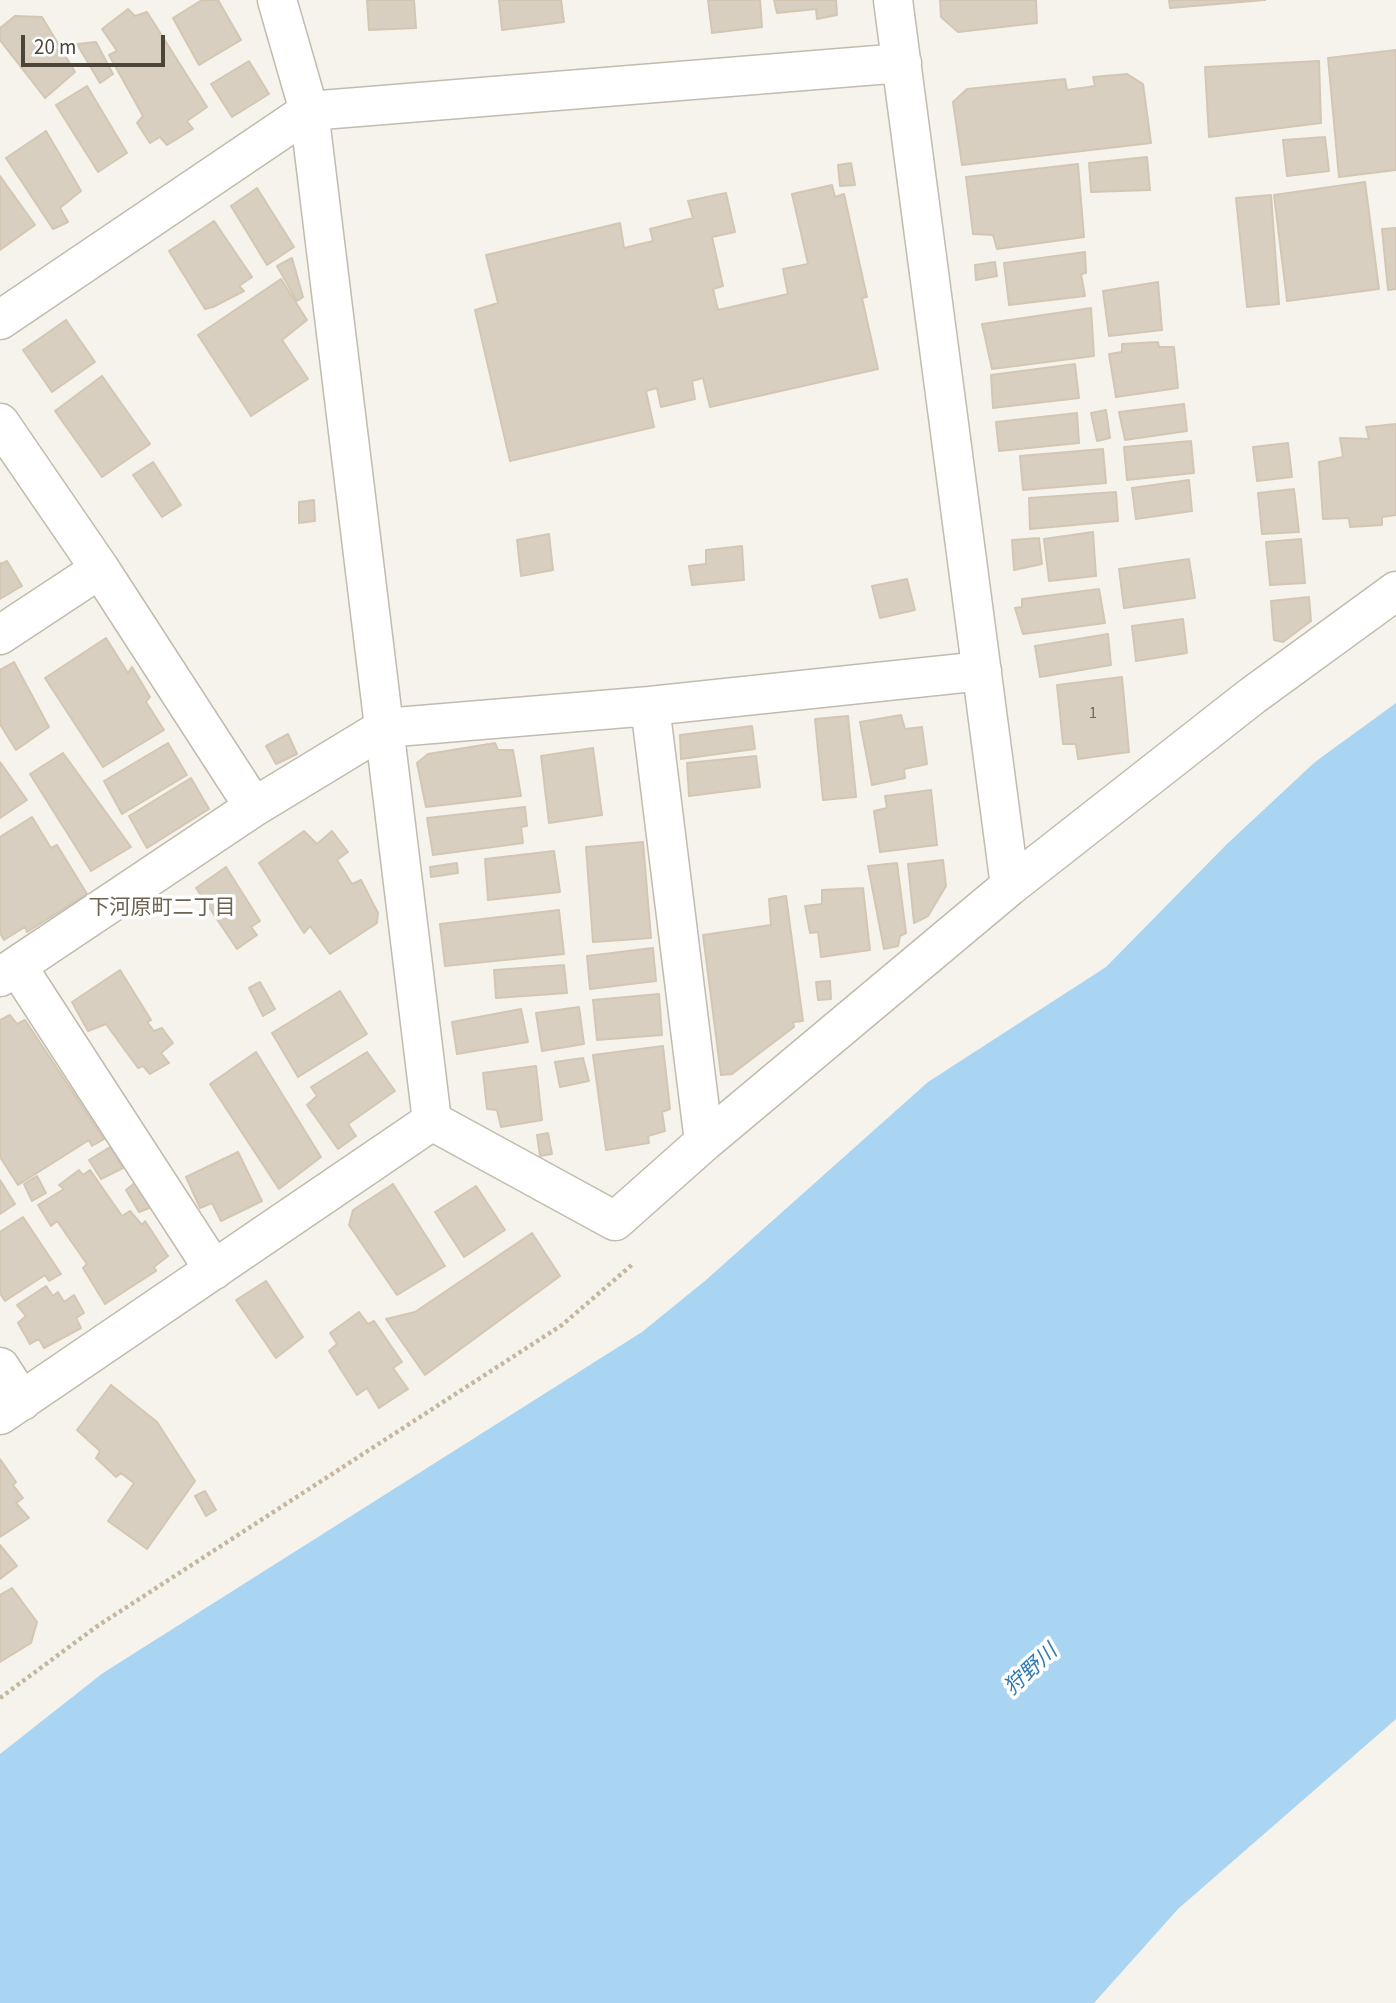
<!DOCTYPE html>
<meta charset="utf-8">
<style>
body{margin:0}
#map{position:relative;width:1396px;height:2003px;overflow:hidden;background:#f6f3ec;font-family:"Source Sans 3",sans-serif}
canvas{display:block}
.scale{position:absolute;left:21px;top:35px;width:144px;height:32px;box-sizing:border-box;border:4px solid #4b4439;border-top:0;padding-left:9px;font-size:21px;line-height:24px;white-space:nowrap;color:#4b4439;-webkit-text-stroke:5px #fff;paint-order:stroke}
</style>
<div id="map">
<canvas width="1396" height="2003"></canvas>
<div class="scale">20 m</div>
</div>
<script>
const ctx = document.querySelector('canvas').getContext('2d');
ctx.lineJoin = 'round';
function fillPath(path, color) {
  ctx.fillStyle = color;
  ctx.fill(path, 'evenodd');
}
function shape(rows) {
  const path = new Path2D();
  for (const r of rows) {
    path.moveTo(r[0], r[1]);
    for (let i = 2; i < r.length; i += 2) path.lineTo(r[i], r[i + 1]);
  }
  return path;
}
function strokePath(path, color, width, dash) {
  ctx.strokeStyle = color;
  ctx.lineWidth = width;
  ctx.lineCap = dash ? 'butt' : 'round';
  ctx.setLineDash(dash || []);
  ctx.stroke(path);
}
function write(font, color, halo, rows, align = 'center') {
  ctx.font = font + ' "Source Sans 3","Noto Sans JP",sans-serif';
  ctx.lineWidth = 7;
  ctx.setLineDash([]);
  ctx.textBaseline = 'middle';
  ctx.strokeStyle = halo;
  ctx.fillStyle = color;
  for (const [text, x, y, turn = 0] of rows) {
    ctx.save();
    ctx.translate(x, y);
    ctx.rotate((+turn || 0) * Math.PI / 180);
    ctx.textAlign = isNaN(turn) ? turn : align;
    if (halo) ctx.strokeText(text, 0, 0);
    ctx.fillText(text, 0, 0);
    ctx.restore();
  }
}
const water = shape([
 [1396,703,1396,1719,1178,1909,1094,2003,0,2003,0,1754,103,1673,642,1332,706,1280,928,1082,1106,967,1227,844,1315,762]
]);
const building = shape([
 [202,0,218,0,241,40,199,65,173,18,202,0],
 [367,0,414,0,416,28,369,30,367,0],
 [499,0,561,0,564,22,502,30,499,0],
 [708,0,760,0,762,27,712,33,708,0],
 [774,0,836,0,837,15,817,19,816,9,777,13,774,0],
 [940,0,1036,0,1037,23,958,32,941,17,940,0],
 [1169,0,1265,0,1170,8,1169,0],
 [128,9,135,16,147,12,207,107,187,121,193,129,167,145,160,137,150,143,137,123,143,116,109,55,117,51,102,29,128,9],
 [15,16,42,17,75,72,45,98,0,40,0,28,15,16],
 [96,42,113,74,100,83,77,44,96,42],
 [1396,50,1396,170,1339,177,1328,58,1396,50],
 [249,61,269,94,232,117,211,84,249,61],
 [1319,61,1321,123,1209,137,1205,67,1319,61],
 [1127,74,1143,84,1151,143,962,165,953,102,967,89,1065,79,1067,90,1095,86,1093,77,1127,74],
 [87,86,127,153,98,172,56,105,87,86],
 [46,131,81,191,60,208,68,222,53,229,6,158,46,131],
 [1325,137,1329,171,1287,176,1283,140,1325,137],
 [1147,157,1150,190,1091,192,1089,163,1147,157],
 [851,163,855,185,840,186,838,165,851,163],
 [1078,164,1084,237,997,249,993,235,973,234,966,177,1078,164],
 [0,176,35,225,0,250,0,176],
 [1365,182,1379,289,1287,301,1274,195,1365,182],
 [832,185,835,197,844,194,867,297,862,298,878,369,710,407,703,378,692,381,695,399,661,407,657,388,646,391,654,427,510,461,475,310,498,303,486,255,620,223,624,248,653,241,650,229,693,218,688,201,726,193,735,232,712,237,723,286,713,289,718,310,788,294,783,269,808,264,792,194,832,185],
 [257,188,294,247,267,265,231,206,257,188],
 [1271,195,1279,304,1247,307,1236,198,1271,195],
 [214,221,252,277,239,286,244,291,213,307,205,309,169,251,214,221],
 [1396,228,1396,289,1388,290,1382,229,1396,228],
 [1085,252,1086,273,1081,274,1085,296,1009,305,1004,263,1085,252],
 [292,258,303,297,297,301,277,266,292,258],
 [995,262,997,276,976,280,975,265,995,262],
 [281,279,307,320,282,340,308,379,251,416,198,335,281,279],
 [1158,282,1162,330,1109,336,1103,291,1158,282],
 [1091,308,1094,356,992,369,982,324,1091,308],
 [66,320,95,362,52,392,23,350,66,320],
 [1158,342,1159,347,1174,347,1178,388,1116,397,1109,354,1122,352,1122,344,1158,342],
 [1075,364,1079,398,993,408,991,375,1075,364],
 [102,376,150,444,102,477,55,411,102,376],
 [1184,404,1187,431,1125,440,1119,412,1184,404],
 [1106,410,1110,438,1097,441,1091,413,1106,410],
 [1077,413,1079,443,999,451,996,422,1077,413],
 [1396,424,1396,515,1382,517,1382,525,1350,527,1349,518,1323,519,1319,462,1343,457,1340,438,1369,439,1366,427,1396,424],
 [1191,441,1194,473,1127,480,1124,447,1191,441],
 [1288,443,1292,477,1257,481,1253,447,1288,443],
 [1103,449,1106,483,1023,490,1020,456,1103,449],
 [153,462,181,505,162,517,133,475,153,462],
 [1189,480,1192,511,1136,519,1132,488,1189,480],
 [1294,489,1299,532,1262,534,1258,493,1294,489],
 [1116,492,1118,521,1030,529,1029,498,1116,492],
 [314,500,315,521,299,523,299,502,314,500],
 [1093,532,1096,576,1049,581,1044,539,1093,532],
 [549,534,553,570,521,576,517,540,549,534],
 [1039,538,1042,564,1014,570,1012,540,1039,538],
 [1301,539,1305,583,1270,585,1266,542,1301,539],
 [742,546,744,580,692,585,689,566,706,564,706,550,742,546],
 [1189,559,1195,598,1124,608,1119,569,1189,559],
 [7,561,22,586,0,599,0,563,1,564,7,561],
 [907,579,915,610,880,618,872,586,907,579],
 [1099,589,1105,623,1023,634,1015,608,1022,607,1022,599,1099,589],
 [1309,597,1311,621,1283,642,1274,640,1271,601,1309,597],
 [1183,619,1187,653,1136,661,1132,626,1183,619],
 [1108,634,1111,665,1040,677,1035,646,1108,634],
 [106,638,128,673,132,667,150,697,146,702,164,730,103,767,45,678,106,638],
 [14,662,49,727,16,750,0,724,0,670,14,662],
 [1122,677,1129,752,1078,759,1076,744,1063,744,1057,685,1122,677],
 [901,715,905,729,922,727,927,764,904,769,905,778,872,785,860,722,901,715],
 [848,716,856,797,823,800,815,719,848,716],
 [752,726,755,749,681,759,680,735,752,726],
 [288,734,297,754,276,764,266,746,288,734],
 [168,743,187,775,122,814,104,781,168,743],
 [495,743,498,750,513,750,521,796,426,807,417,763,428,754,495,743],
 [593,748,602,815,549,823,541,756,593,748],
 [63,753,131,847,91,871,30,774,63,753],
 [756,756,760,787,689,796,687,763,756,756],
 [0,762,27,800,0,818,0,762],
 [191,778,209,809,147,848,129,816,191,778],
 [931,790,937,845,880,852,874,811,887,808,885,796,931,790],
 [525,807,527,826,521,827,523,843,433,855,427,818,525,807],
 [32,817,51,848,57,845,87,894,27,932,25,927,4,940,0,933,0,837,32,817],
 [304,831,317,844,332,831,348,852,337,860,352,884,361,880,378,913,377,923,330,954,310,926,304,933,259,863,304,831],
 [643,842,651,938,593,942,586,847,643,842],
 [554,851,560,892,488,900,485,859,554,851],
 [943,860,946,886,928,916,914,923,908,864,943,860],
 [457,863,458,873,431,877,430,867,457,863],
 [897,863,906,933,900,936,898,946,884,949,868,866,897,863],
 [226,867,260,921,251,927,257,935,237,949,196,888,226,867],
 [863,888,870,950,821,957,818,932,810,933,805,906,822,904,822,890,863,888],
 [786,896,803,1021,793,1022,794,1027,732,1074,721,1075,703,935,771,925,769,899,786,896],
 [559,910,564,954,445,966,440,924,559,910],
 [653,948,656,981,590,989,587,956,653,948],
 [564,965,567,993,496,998,494,970,564,965],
 [120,970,151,1020,147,1022,154,1031,162,1028,173,1043,161,1053,169,1063,150,1074,143,1066,138,1068,106,1024,88,1031,72,1002,120,970],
 [830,981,831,999,818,1000,816,982,830,981],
 [260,982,275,1009,263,1016,249,988,260,982],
 [340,991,367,1034,298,1077,272,1033,340,991],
 [659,994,662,1035,597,1040,593,1000,659,994],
 [579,1007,584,1044,542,1051,536,1013,579,1007],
 [521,1009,528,1042,457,1054,452,1022,521,1009],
 [10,1015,17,1024,25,1020,104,1139,92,1146,89,1140,18,1185,0,1157,0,1020,10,1015],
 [663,1046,670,1109,662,1112,665,1131,648,1136,649,1143,606,1150,593,1055,663,1046],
 [256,1052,321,1157,279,1189,210,1084,256,1052],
 [367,1052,395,1091,348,1124,356,1136,338,1149,307,1105,317,1096,311,1087,367,1052],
 [583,1058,589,1081,560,1087,555,1062,583,1058],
 [536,1066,542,1120,501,1127,497,1110,487,1109,483,1073,536,1066],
 [548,1133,552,1154,540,1156,537,1135,548,1133],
 [110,1147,123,1168,101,1179,89,1160,110,1147],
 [238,1152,262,1201,221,1221,212,1203,200,1208,186,1177,238,1152],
 [79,1170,83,1175,90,1170,122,1216,130,1211,142,1225,145,1221,168,1256,154,1267,156,1271,105,1304,83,1268,87,1264,57,1221,51,1226,38,1205,64,1189,59,1185,79,1170],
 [37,1176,46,1193,32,1201,24,1184,37,1176],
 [0,1180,15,1204,0,1214,0,1180],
 [136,1182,152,1207,139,1212,126,1190,136,1182],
 [393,1184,445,1266,397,1295,349,1225,353,1210,393,1184],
 [476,1186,505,1230,464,1257,435,1212,476,1186],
 [23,1217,61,1274,49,1281,45,1275,5,1301,0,1293,0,1232,23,1217],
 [532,1233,560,1276,425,1375,386,1319,415,1312,532,1233],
 [266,1281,303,1337,276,1358,236,1300,266,1281],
 [46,1286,53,1296,58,1292,64,1302,74,1295,84,1313,76,1318,81,1328,44,1348,39,1339,30,1344,18,1323,26,1316,17,1305,46,1286],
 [359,1312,368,1324,374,1321,402,1362,393,1368,408,1389,379,1408,367,1388,357,1395,329,1351,337,1344,330,1333,359,1312],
 [111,1385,157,1422,195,1481,147,1549,108,1521,134,1483,121,1473,116,1477,96,1458,100,1451,77,1430,111,1385],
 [0,1459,16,1482,13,1485,23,1498,16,1503,29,1518,0,1537,0,1459],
 [205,1491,216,1510,206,1516,195,1496,205,1491],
 [0,1545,17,1566,0,1579,0,1545],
 [12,1588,37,1622,31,1643,0,1662,0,1595,12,1588]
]);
const path = shape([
 [0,1698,96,1627,562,1325,634,1263]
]);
const minor = shape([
 [277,0,309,111,432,1121],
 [893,0,1010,886],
 [0,320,309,111,902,63],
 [0,423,100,569,254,807],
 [0,635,100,569],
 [650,706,704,1142],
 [17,966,214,1270],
 [0,977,254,807,384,728,650,706,982,671],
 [432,1121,615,1221,704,1142,1010,886,1252,696,1396,591],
 [0,1367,22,1401],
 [0,1415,432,1121]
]);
const numberNames = [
 ["1",1093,714]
];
const neighbourhoodNames = [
 ["下河原町二丁目",162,909]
];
const waterNames = [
 ["狩野川",1032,1671,-43]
];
fillPath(water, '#a9d4f2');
fillPath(building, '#d8cfc1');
strokePath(building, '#d3c7b4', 2);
strokePath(minor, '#c2bbae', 41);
strokePath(path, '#c4b79f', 4.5, [3.5, 3.5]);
strokePath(minor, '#fff', 38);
write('16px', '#6e675b', null, numberNames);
write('21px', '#6e6250', '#fff', neighbourhoodNames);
write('italic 21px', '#2e7ab2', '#fff', waterNames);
</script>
